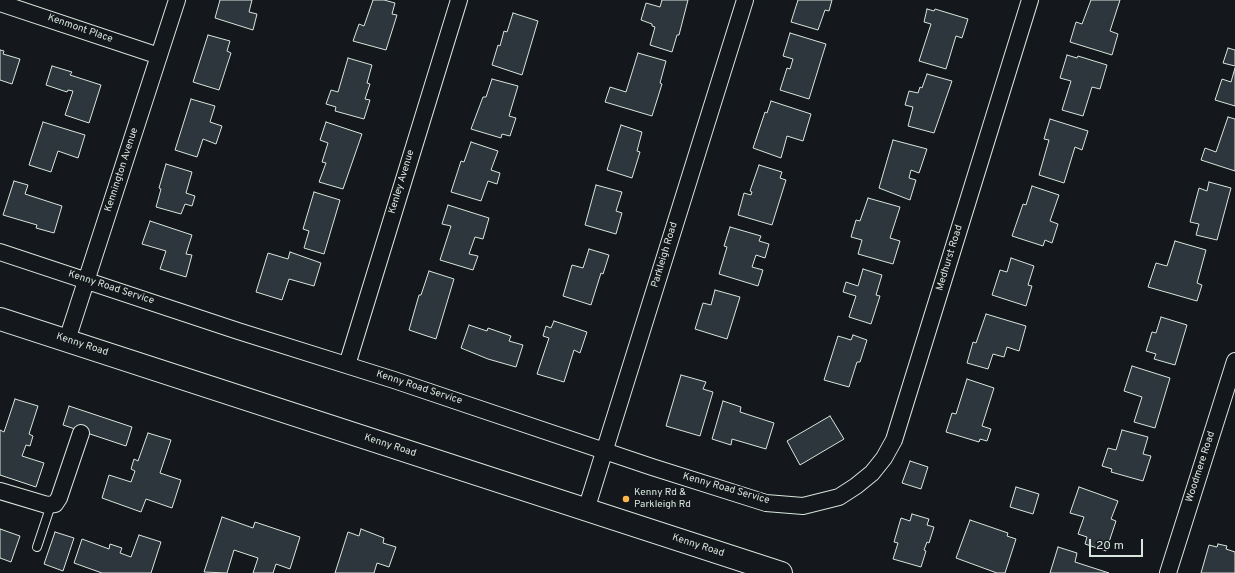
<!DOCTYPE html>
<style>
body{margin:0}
#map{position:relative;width:1235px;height:573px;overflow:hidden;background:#14181c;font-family:Overpass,sans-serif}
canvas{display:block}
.scale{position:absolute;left:1089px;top:539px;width:54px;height:18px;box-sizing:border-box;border:2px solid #d8e6dc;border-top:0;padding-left:5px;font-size:12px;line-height:14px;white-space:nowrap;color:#d8e6dc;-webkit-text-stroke:3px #14181c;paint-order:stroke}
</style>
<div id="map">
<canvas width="1235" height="573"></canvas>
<div class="scale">20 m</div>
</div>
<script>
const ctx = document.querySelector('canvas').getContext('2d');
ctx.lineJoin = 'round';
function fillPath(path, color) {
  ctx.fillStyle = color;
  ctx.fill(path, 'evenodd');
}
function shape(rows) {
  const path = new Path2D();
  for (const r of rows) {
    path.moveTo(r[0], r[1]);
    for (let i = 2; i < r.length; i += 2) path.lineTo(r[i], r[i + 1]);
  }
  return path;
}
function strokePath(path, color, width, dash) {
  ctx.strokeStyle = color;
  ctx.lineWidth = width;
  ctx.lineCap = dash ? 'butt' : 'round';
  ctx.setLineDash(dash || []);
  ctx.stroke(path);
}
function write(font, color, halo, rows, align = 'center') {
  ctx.font = font + ' Overpass,sans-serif';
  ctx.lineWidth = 3;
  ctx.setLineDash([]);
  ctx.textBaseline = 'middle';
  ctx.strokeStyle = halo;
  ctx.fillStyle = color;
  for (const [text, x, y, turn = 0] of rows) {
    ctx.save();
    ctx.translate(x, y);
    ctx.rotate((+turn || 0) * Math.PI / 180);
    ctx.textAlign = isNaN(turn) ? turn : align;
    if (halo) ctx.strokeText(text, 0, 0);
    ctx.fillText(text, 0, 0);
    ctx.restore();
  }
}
const building = shape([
 [220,0,252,0,249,12,257,14,253,30,215,18,220,0],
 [373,0,384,0,395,3,392,14,397,15,386,50,353,41,359,24,364,26,373,0],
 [662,0,688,0,679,35,677,35,672,52,650,45,655,27,652,26,652,24,641,20,646,3,660,7,662,0],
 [798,0,832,0,829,11,825,10,818,30,791,22,798,0],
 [1091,0,1120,0,1110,31,1118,34,1112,55,1070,42,1076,22,1082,24,1091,0],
 [927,9,934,11,935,9,968,19,962,38,956,36,946,69,919,61,931,24,924,22,927,9],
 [513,13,538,21,522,75,492,65,498,45,500,46,504,31,507,32,513,13],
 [790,33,826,44,809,99,780,90,787,68,790,69,793,59,783,56,790,33],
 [208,35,230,41,227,51,231,53,219,90,193,82,208,35],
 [1228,48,1235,50,1235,66,1223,63,1228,48],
 [0,50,4,51,3,54,20,59,12,84,0,80,0,50],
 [638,53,666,61,660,83,662,84,652,116,605,102,610,87,626,92,638,53],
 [1067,55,1077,58,1078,56,1107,65,1100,89,1092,87,1083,116,1062,110,1071,81,1060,78,1067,55],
 [348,58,372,65,367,83,370,84,365,99,370,100,364,119,335,111,336,107,326,104,331,90,338,92,348,58],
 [52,66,72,72,70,75,101,85,89,123,65,115,73,91,68,90,67,92,46,85,52,66],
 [1235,68,1235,106,1215,100,1222,79,1231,82,1235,68],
 [927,74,952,81,934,133,908,126,913,107,905,105,909,91,918,93,920,87,922,88,927,74],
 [492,79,518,86,509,116,516,118,510,136,502,134,501,138,471,129,483,97,486,97,492,79],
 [191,99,215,106,210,122,222,126,216,144,203,139,197,157,175,150,191,99],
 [771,101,811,114,803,141,787,136,781,158,753,148,765,112,767,113,771,101],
 [1228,117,1235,119,1235,171,1201,160,1205,148,1216,152,1228,117],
 [1050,119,1088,131,1082,150,1075,147,1064,183,1039,175,1049,140,1044,139,1050,119],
 [43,122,85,135,78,158,58,151,51,172,29,165,43,122],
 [326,122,362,134,343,189,319,182,326,163,322,162,328,143,320,140,326,122],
 [621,125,642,132,637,151,640,152,632,178,607,170,621,125],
 [893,140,927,149,919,173,911,170,909,178,916,180,910,200,879,188,893,140],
 [471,142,498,151,491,170,500,173,497,184,488,181,481,201,451,192,461,161,464,162,471,142],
 [166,164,192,172,186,193,195,196,192,206,185,204,181,214,156,207,161,189,159,188,166,164],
 [759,165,782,172,780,178,786,180,772,225,738,215,744,193,751,195,752,192,750,191,759,165],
 [14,181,28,185,25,194,62,206,54,233,36,228,37,225,3,215,14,181],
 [1209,182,1231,188,1217,240,1196,235,1199,224,1190,222,1199,188,1207,191,1209,182],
 [596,185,622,192,616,211,622,213,616,234,585,225,596,185],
 [1032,186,1059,195,1050,221,1058,224,1052,243,1045,240,1043,246,1012,236,1023,204,1026,205,1032,186],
 [314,192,340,200,324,254,304,248,309,231,303,229,314,192],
 [868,198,900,207,890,238,900,241,893,264,858,254,862,240,851,237,856,220,860,221,868,198],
 [448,205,489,218,483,239,475,237,469,254,478,256,473,270,440,260,451,226,442,224,448,205],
 [150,221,192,235,186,254,192,255,186,277,160,269,166,251,142,244,150,221],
 [730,227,761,236,759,241,769,244,765,258,756,255,752,267,763,270,758,286,719,274,727,247,724,246,730,227],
 [1175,241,1206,250,1197,283,1202,285,1197,301,1148,287,1156,263,1167,266,1175,241],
 [589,249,609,255,603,274,601,273,591,305,563,296,572,265,583,268,589,249],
 [290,252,321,263,314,286,289,279,282,300,256,292,268,253,288,259,290,252],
 [1011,258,1034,266,1028,285,1032,286,1026,306,992,295,1000,270,1007,272,1011,258],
 [863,269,882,275,876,295,880,296,871,324,849,317,856,296,843,292,846,282,858,286,863,269],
 [429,271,454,279,436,339,409,330,419,295,421,295,429,271],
 [715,290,740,297,727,339,695,329,703,303,711,305,715,290],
 [986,314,1026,326,1019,351,1007,347,1004,357,993,354,988,369,967,363,973,342,976,343,986,314],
 [1161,317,1187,325,1175,365,1154,359,1156,354,1146,351,1152,332,1156,333,1161,317],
 [554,321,587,332,580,353,574,350,564,382,537,374,549,338,543,336,546,326,551,328,554,321],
 [469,325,487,331,488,328,511,336,509,341,523,345,516,367,488,359,461,348,469,325],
 [853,335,867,340,860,362,857,362,849,387,824,380,838,336,851,340,853,335],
 [1132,366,1170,378,1155,428,1134,422,1142,397,1124,391,1132,366],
 [681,375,706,382,703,389,713,392,700,436,666,426,681,375],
 [967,379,994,388,982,426,991,429,987,441,980,439,979,442,946,432,952,413,956,414,967,379],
 [15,399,38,406,29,434,33,436,30,446,26,445,22,456,44,463,36,487,0,475,0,430,4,432,15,399],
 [723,401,741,407,740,412,774,423,766,449,732,439,731,445,712,439,723,401],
 [69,406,132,427,126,446,63,425,69,406],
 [830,416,844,439,800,465,787,441,830,416],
 [1122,430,1148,437,1143,454,1151,456,1143,481,1111,472,1112,469,1102,466,1108,448,1116,450,1122,430],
 [148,433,171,440,160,473,181,480,172,508,146,499,141,512,102,498,109,475,131,482,135,471,131,469,134,459,138,461,148,433],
 [910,461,928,467,921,489,902,483,910,461],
 [1016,487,1039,494,1033,514,1010,507,1016,487],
 [1079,487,1118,501,1111,519,1116,521,1106,551,1085,544,1087,537,1078,534,1084,517,1070,513,1079,487],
 [912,514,929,519,927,525,934,527,929,543,927,542,924,550,926,551,921,567,893,559,898,543,894,542,901,518,910,521,912,514],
 [222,517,253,528,255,522,300,537,290,569,276,564,273,573,253,573,258,558,234,550,227,573,204,572,222,517],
 [970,520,1008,533,1007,536,1016,539,1005,573,997,573,956,558,970,520],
 [0,529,20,536,11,562,0,558,0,529],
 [361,529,384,538,383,543,396,547,389,567,377,563,374,573,335,573,348,532,359,536,361,529],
 [55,532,74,538,63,571,44,564,55,532],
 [139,535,161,542,151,573,102,573,74,563,82,539,109,549,110,544,122,548,120,553,131,557,139,535],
 [1218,544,1227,546,1226,549,1235,552,1235,573,1201,573,1209,545,1217,547,1218,544],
 [1058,547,1077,553,1075,562,1109,573,1050,573,1058,547]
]);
const lane = shape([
 [37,547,51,505]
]);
const street = shape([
 [0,3,159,56],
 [0,252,238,331,394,380,652,467,766,503,803,506,839,497,856,486,872,473,884,458,894,440,1030,0],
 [67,340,177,0],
 [347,365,459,0],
 [0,491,47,505,55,504,59,498,81,433],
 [586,510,745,0],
 [1168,573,1235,361]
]);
const primary = shape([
 [0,319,781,573]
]);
const markers = [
 [626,499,4,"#ffb74d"]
];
const streetNames = [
 ["Kenmont Place",80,29,19],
 ["Kennington Avenue",122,170,-72],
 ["Kenley Avenue",402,182,-73],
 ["Parkleigh Road",665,255,-73],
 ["Medhurst Road",950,258,-73],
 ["Kenny Road Service",111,288,18],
 ["Kenny Road",82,345,18],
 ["Kenny Road Service",419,388,18],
 ["Kenny Road",390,446,18],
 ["Woodmere Road",1201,467,-72],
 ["Kenny Road Service",726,489,16],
 ["Kenny Road",698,546,18]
];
const poiNames = [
 ["Kenny Rd &",634,493],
 ["Parkleigh Rd",634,505]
];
fillPath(building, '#2c363c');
strokePath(building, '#d8e6dc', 1);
strokePath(lane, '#d8e6dc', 10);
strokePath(street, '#d8e6dc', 18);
strokePath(primary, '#d8e6dc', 24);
strokePath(lane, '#14181c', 8);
strokePath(street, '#14181c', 16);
strokePath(primary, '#14181c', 22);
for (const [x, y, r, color] of markers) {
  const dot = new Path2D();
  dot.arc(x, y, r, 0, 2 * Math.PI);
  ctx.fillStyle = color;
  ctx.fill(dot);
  strokePath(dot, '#14181c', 1.5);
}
write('10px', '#d8e6dc', '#14181c', streetNames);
write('10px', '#d8e6dc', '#14181c', poiNames, 'left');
</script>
